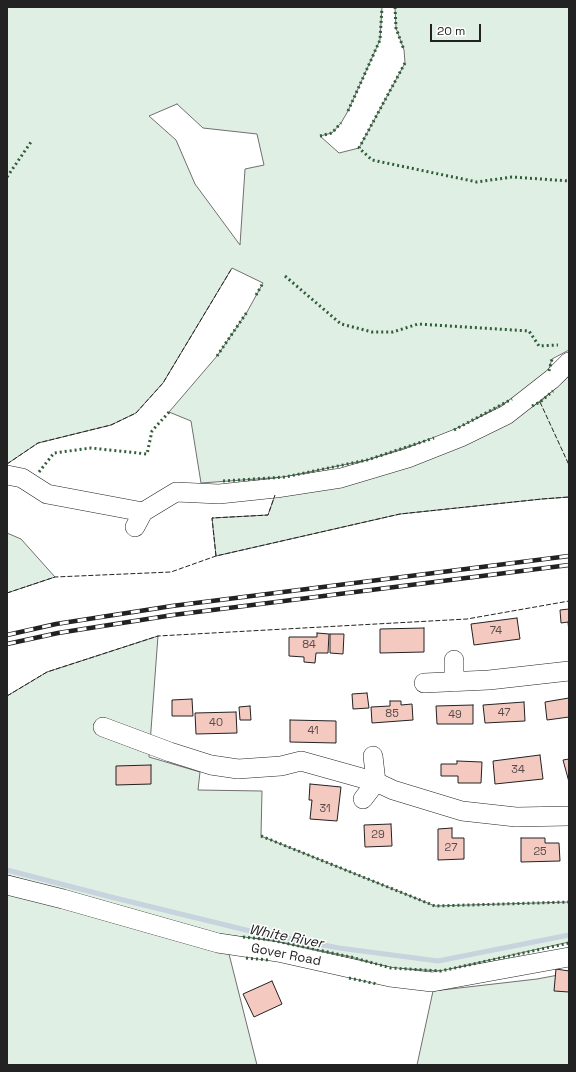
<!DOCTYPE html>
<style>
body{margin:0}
#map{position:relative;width:576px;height:1072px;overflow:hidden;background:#fff;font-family:"Space Grotesk",sans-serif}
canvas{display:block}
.frame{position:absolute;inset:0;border:8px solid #222;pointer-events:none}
.scale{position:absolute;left:430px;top:24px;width:51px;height:18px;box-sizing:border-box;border:2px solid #222;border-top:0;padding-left:5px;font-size:12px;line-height:14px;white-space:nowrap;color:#222;-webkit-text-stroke:3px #fff;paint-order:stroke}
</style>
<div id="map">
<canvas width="576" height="1072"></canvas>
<div class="frame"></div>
<div class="scale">20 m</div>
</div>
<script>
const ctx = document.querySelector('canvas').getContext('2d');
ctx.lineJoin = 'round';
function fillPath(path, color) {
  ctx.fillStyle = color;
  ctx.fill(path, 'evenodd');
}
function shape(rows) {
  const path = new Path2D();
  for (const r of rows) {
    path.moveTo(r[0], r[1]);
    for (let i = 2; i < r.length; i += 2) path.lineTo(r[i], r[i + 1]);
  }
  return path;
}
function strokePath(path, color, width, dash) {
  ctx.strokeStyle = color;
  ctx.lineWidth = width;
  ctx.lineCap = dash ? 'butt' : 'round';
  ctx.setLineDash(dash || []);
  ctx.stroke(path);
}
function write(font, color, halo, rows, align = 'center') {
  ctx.font = font + ' "Space Grotesk",sans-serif';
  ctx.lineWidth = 3;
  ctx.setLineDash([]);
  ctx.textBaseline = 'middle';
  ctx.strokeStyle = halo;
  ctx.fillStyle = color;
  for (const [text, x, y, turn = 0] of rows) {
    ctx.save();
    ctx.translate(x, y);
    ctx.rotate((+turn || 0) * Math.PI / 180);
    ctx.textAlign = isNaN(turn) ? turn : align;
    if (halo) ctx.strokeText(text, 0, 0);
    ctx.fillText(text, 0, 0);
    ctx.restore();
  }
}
const green = shape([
 [7,7,382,7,380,40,348,111,341,123,332,133,320,136,339,153,359,148,405,63,404,50,396,28,395,7,569,7,569,350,552,359,548,372,512,399,450,433,367,460,285,477,201,483,191,421,169,412,217,356,247,312,263,283,232,268,163,383,136,413,111,425,38,443,7,464,7,7],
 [177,104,203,128,257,134,264,165,245,169,240,245,195,184,176,140,149,116,177,104],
 [569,376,569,497,542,499,400,514,216,556,212,518,268,515,275,495,490,430,540,402,569,376],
 [7,533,21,539,55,577,7,593,7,533],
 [158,636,149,757,200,772,198,790,262,791,261,836,435,906,569,902,569,942,441,971,391,968,351,957,271,940,215,934,7,875,7,696,47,672,158,636],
 [7,894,83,911,229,954,257,1065,7,1065,7,894],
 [569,973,569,1065,417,1065,433,991,537,979,569,973]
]);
const stream = shape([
 [7,870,111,897,250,931,339,948,438,961,569,935]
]);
const building = shape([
 [569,609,569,632,568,622,561,623,560,610,569,609],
 [517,618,520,639,474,645,471,624,517,618],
 [424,628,424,652,380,653,380,629,424,628],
 [317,633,329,634,328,653,316,653,315,663,304,662,304,657,289,656,289,637,317,637,317,633],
 [330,634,344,634,343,654,330,653,330,634],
 [367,693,369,708,353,709,352,694,367,693],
 [569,698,569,717,547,720,545,702,569,698],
 [192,699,193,716,172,716,172,700,192,699],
 [390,701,401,701,401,705,412,704,413,720,372,723,371,707,390,706,390,701],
 [524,702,525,721,485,723,483,705,524,702],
 [473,705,473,724,437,724,436,706,473,705],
 [250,706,251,720,240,720,239,707,250,706],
 [236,712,237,733,196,734,195,713,236,712],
 [290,720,336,721,336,743,290,742,290,720],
 [540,755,543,779,495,784,493,761,540,755],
 [569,759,569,782,563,760,569,759],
 [457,761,482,762,481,783,458,783,458,776,441,776,441,764,457,764,457,761],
 [151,765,151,784,116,785,116,766,151,765],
 [310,784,341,787,337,821,310,819,312,800,309,800,310,784],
 [391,824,392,846,365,847,364,825,391,824],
 [452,828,452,838,464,838,464,859,438,860,438,829,452,828],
 [521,838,545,838,545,843,559,843,560,861,521,862,521,838],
 [556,969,569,971,569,992,554,991,556,969],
 [272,981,282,1004,254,1017,243,994,272,981]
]);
const minor = shape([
 [7,475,22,478,47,494,143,512],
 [135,527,143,512,176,492,219,494,276,488,341,478,408,458,461,437,506,415,552,379,569,362],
 [454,660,454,682],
 [424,683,489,680,569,671],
 [103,727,170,752,211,765,238,769,281,766,301,761,376,782,393,790,462,811,516,817,569,816],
 [363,799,376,782,373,756],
 [7,885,63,899,218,943,278,952,390,977,432,982,569,957]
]);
const rail = shape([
 [7,635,56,624,172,606,569,556],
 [7,644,58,633,173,615,569,565]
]);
const hedge = shape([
 [395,7,396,28,404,50],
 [405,63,359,148,372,160,477,182,512,177,569,181],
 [348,111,380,40,382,7],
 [320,136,332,133,341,123],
 [7,177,31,142],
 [285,276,341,324,372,332,393,332,418,324,529,331,539,346,558,345],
 [256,295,263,283],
 [217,356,247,312],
 [549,371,552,359],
 [532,406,540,402,553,391],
 [454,430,512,399],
 [39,472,54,453,91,448,147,454,152,431,169,412],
 [223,481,285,477,367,460,434,438],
 [261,836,435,906,569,902],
 [243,937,271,940,351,957,391,968,441,971,569,943],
 [246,958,268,960],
 [349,978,377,984]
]);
const fence = shape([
 [540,402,569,465],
 [7,464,38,443,111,425,136,413,163,383,232,268],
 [216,556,212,518,268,515,275,495],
 [7,593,55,577,171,572,216,556,400,514,542,499,569,497],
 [7,696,47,672,158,636,467,619,569,601]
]);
const numberNames = [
 ["74",496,631],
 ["84",309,645],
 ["47",504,713],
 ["85",392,714],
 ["49",455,715],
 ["40",216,723],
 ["41",313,731],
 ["34",518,770],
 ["31",325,809],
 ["29",378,835],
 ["27",451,848],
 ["25",540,852]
];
const streetNames = [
 ["Gover Road",286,955,11]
];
const waterNames = [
 ["White River",286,937,11]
];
fillPath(green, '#e0efe3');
strokePath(green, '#6f6f6f', 1);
strokePath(stream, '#c7d3dd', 5);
fillPath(building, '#f3c9c0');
strokePath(building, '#222', 1);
strokePath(minor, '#222', 20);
strokePath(minor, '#fff', 19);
strokePath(rail, '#222', 4.5);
strokePath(rail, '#fff', 3, [9]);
strokePath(hedge, '#2f5e38', 3, [2, 3]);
strokePath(fence, '#222', 1, [5, 2]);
write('11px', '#564c4a', null, numberNames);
write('13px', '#222', '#fff', streetNames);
write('italic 14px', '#222', '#fff', waterNames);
</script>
